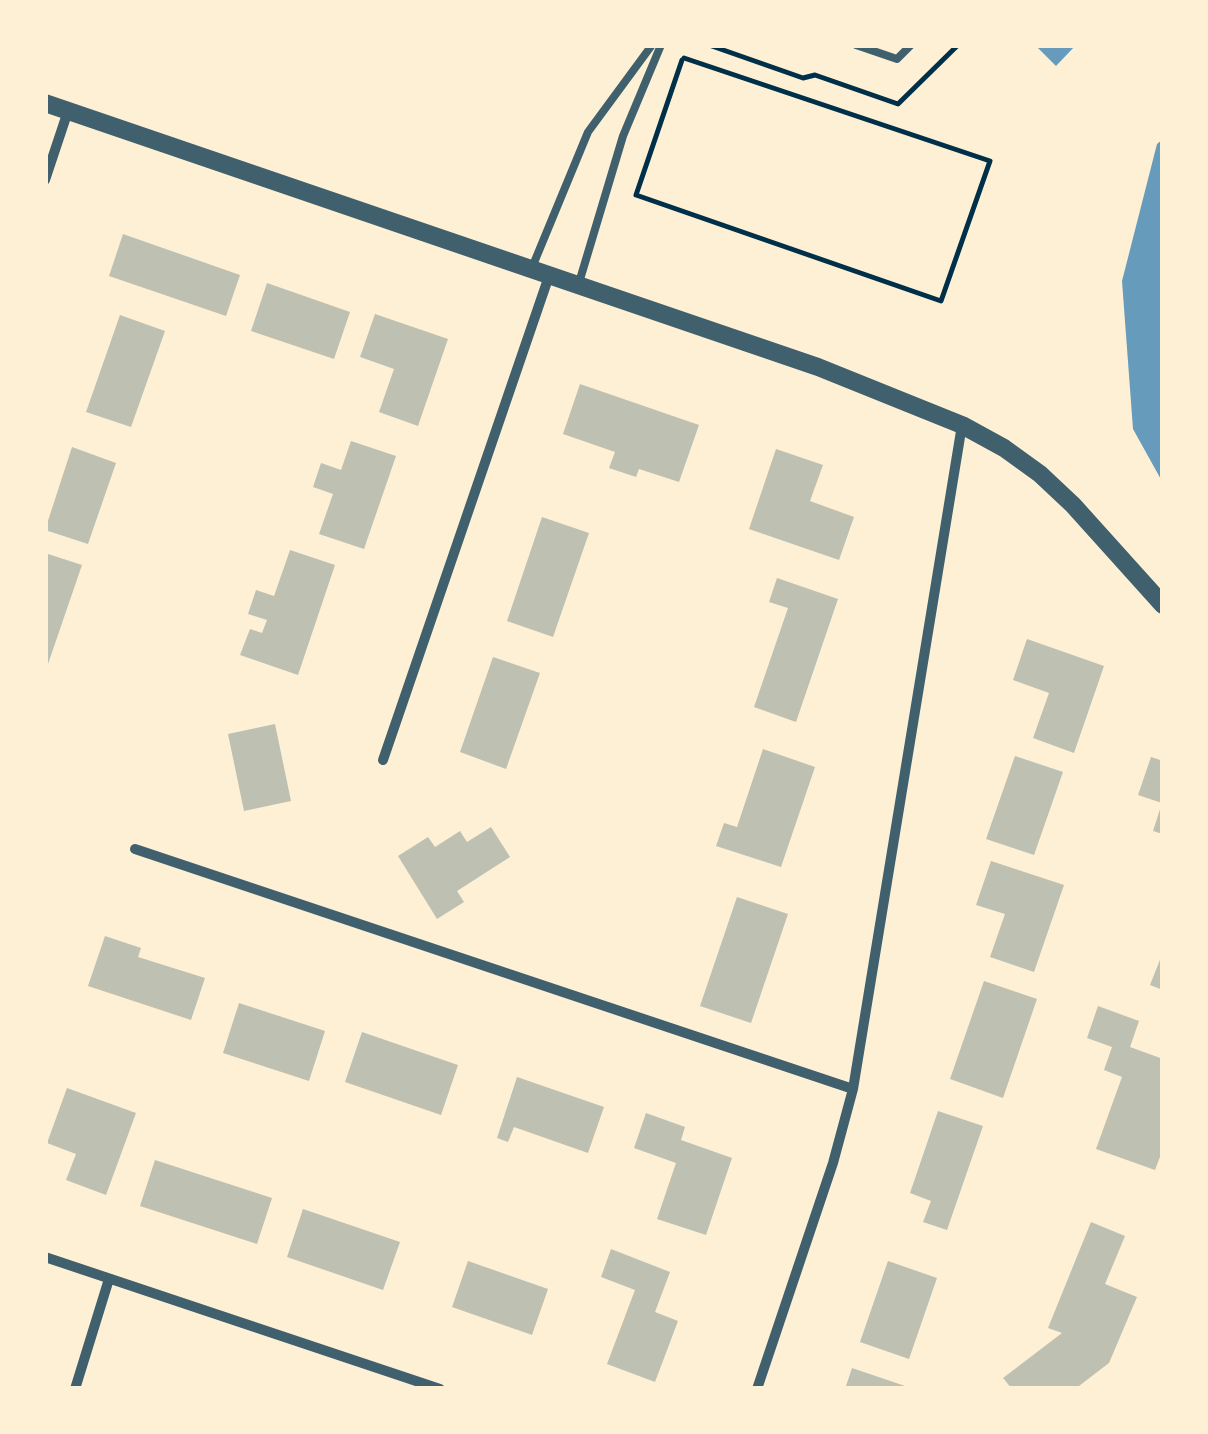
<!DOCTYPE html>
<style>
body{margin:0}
#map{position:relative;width:1208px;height:1434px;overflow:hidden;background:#fdf0d5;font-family:"Asap Condensed",sans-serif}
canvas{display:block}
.frame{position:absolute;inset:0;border:48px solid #fdf0d5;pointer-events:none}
</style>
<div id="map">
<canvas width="1208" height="1434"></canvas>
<div class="frame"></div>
</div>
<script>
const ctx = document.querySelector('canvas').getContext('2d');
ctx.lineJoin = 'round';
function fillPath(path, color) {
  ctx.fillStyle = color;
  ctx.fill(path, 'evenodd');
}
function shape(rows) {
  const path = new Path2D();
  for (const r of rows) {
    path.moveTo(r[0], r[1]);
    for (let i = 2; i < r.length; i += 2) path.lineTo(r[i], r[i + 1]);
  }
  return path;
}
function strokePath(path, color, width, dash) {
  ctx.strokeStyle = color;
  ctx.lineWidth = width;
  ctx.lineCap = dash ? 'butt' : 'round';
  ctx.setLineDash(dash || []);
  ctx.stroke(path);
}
const water = shape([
 [1035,45,1076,45,1056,66],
 [1163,139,1163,483,1133,429,1122,281,1157,144]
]);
const building = shape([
 [123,234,240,275,226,316,109,276],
 [267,283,350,312,334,359,251,331],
 [375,314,448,339,418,426,379,412,394,369,360,357],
 [120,315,165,331,131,427,86,412],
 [580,384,699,425,679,482,639,469,636,477,609,468,615,452,563,434],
 [351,441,396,456,364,549,319,534,333,494,313,487,321,463,341,470],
 [72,447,116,463,88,544,45,530],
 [776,449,823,465,810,501,854,517,839,560,749,529],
 [542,517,589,533,553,637,507,621],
 [290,550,335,565,298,675,240,655,250,629,262,633,267,620,248,614,256,590,274,596],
 [45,553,82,565,48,664,45,663],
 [777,578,838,599,796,722,754,707,788,608,769,602],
 [1027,639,1104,666,1074,753,1033,738,1049,693,1013,680],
 [493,657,540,673,506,769,460,752],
 [275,724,291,801,244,811,228,734],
 [763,749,815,767,781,867,716,846,724,823,737,827],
 [1015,756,1063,772,1034,855,986,839],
 [1151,757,1163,761,1163,834,1153,831,1162,803,1138,795],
 [491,827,510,857,457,891,464,902,437,919,398,856,428,837,435,847,460,831,467,842],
 [991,861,1064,885,1034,972,990,957,1005,914,976,905],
 [737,897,788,914,751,1023,700,1006],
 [105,936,141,948,138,957,205,978,191,1020,88,986],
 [1163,952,1163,990,1150,985],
 [984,981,1037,999,1003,1098,950,1079],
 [239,1003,325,1031,309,1081,223,1053],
 [1098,1006,1139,1021,1130,1047,1163,1059,1163,1149,1155,1170,1096,1149,1122,1077,1104,1070,1112,1047,1087,1038],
 [362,1032,458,1065,441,1115,345,1082],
 [517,1077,604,1107,588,1153,514,1127,508,1142,497,1138],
 [67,1088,136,1113,106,1195,66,1180,76,1154,47,1143],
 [938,1111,983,1126,947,1230,923,1222,931,1201,910,1193],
 [646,1113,685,1127,681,1140,732,1158,706,1235,657,1219,676,1163,634,1148],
 [155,1160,272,1198,257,1244,140,1206],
 [303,1209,400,1242,383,1290,287,1257],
 [1091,1222,1125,1236,1105,1284,1137,1297,1109,1363,1075,1389,1012,1389,1003,1378,1062,1333,1048,1328],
 [611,1249,670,1272,655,1312,678,1321,655,1382,607,1364,635,1290,601,1277],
 [468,1261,548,1289,532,1335,452,1307],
 [888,1261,937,1278,909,1359,860,1342],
 [852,1368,911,1388,911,1389,845,1389]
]);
const path = shape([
 [709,45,803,78,815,75,898,104,958,45],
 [682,60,636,195,941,301,990,161,684,58]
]);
const service = shape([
 [856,45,897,59,911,45],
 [531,270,588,132,652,45],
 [578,286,623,136,661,45]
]);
const minor = shape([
 [45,180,68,111],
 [383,760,549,276],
 [135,849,853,1089],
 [45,1257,440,1389],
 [75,1389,109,1279],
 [757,1389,833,1163,853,1089,962,425]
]);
const tertiary = shape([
 [45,103,818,367,962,425,1004,448,1040,474,1073,505,1163,605]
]);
fillPath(water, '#669bbc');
fillPath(building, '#bec0b2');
strokePath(path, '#003049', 5);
strokePath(service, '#3f606c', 8);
strokePath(minor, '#3f606c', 10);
strokePath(tertiary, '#3f606c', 18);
</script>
